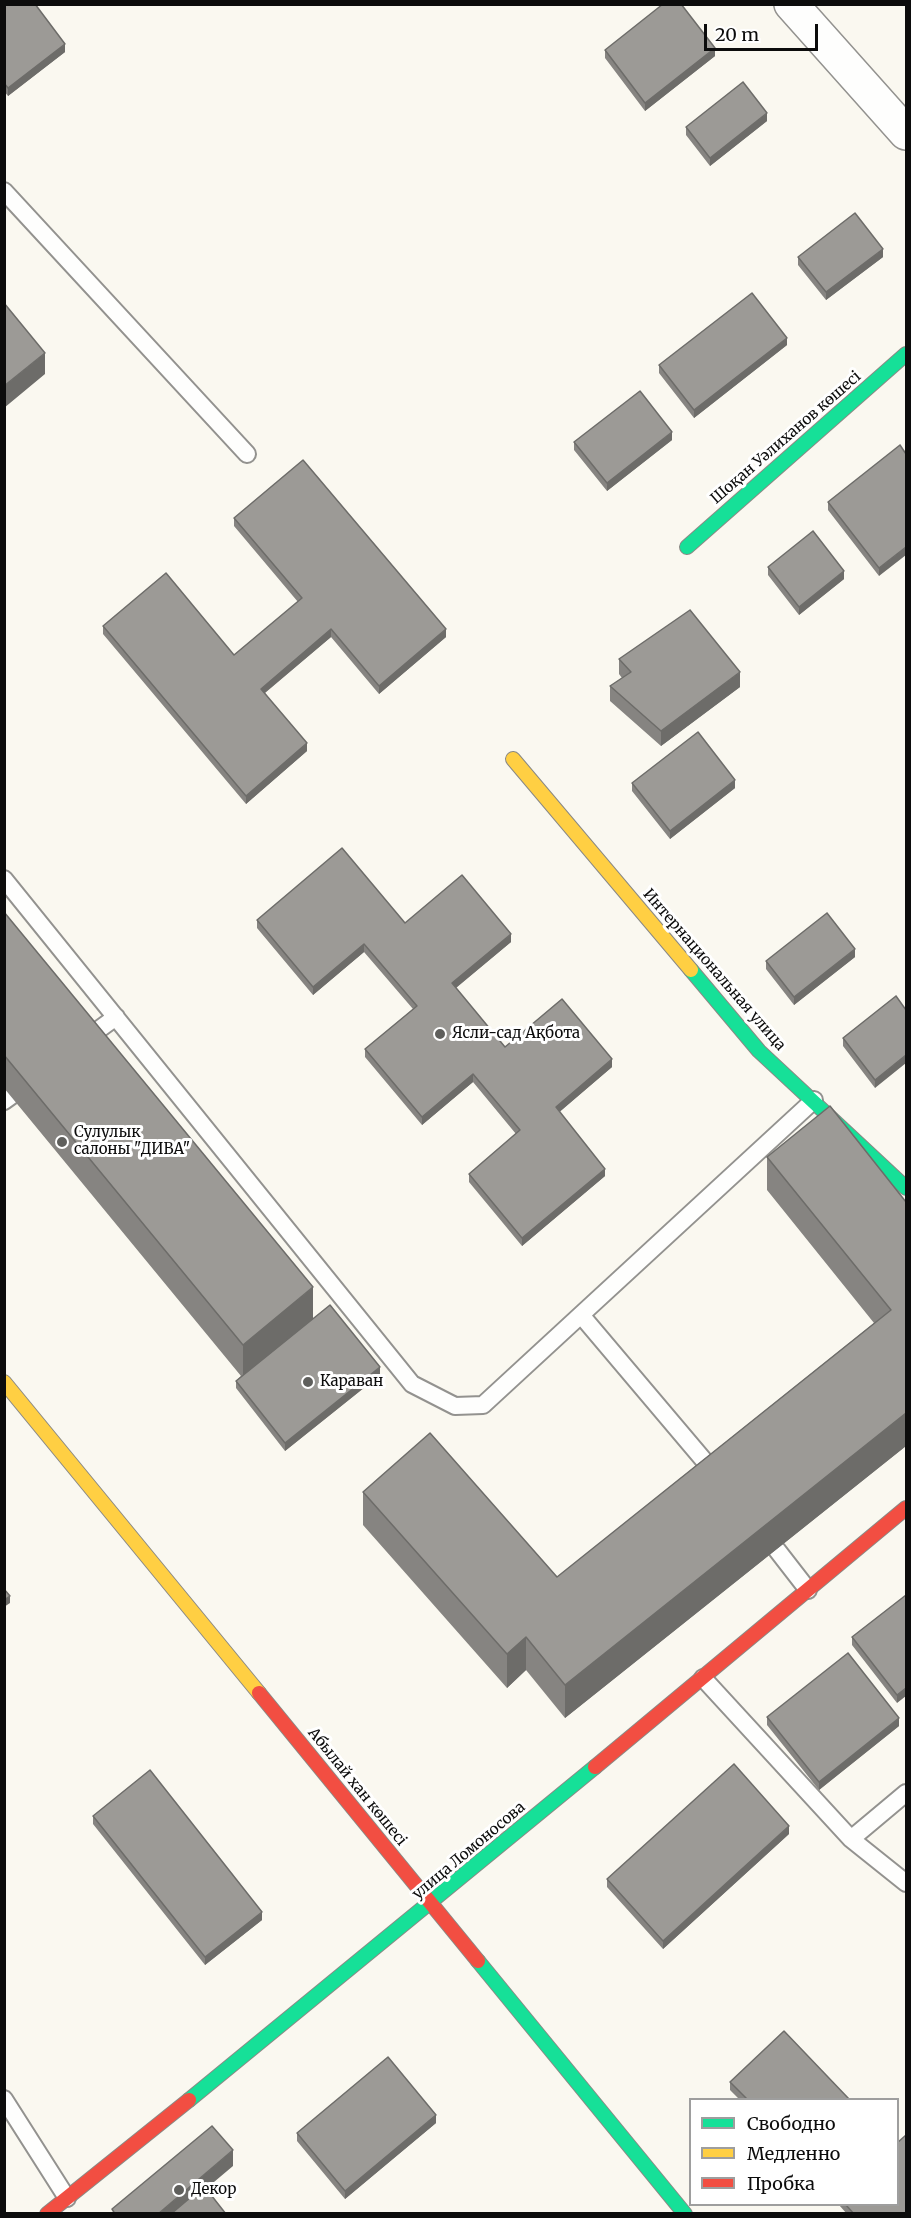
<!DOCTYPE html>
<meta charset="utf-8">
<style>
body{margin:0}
#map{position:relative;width:911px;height:2218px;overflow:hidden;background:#faf8f0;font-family:Merriweather,serif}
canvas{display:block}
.frame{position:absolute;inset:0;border:6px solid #0c0c0c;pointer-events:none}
.legend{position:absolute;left:689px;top:2098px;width:210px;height:108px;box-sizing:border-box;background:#fff;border:2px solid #9e9e9e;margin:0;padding:8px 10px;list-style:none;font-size:18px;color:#0c0c0c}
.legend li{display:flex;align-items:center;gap:12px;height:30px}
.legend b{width:30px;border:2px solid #9e9e9e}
.scale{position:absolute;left:704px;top:24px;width:114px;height:27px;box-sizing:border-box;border:3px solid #0c0c0c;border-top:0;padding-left:8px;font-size:18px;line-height:21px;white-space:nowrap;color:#0c0c0c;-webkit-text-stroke:4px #fff;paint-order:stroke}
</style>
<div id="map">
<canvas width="911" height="2218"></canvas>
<div class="frame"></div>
<ul class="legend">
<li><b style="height:8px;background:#16e098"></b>Свободно</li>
<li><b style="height:8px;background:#ffcf43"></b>Медленно</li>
<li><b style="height:8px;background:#f24e42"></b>Пробка</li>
</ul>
<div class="scale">20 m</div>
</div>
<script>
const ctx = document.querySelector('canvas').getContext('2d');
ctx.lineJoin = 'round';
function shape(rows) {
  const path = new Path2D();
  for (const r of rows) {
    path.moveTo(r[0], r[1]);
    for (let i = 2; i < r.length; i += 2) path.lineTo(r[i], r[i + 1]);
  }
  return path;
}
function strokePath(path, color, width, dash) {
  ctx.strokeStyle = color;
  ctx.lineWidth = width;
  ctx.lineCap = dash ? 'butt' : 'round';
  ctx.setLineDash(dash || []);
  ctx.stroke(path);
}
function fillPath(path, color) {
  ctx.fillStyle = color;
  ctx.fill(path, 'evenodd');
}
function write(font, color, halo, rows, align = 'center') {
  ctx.font = font + ' Merriweather,serif';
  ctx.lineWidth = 6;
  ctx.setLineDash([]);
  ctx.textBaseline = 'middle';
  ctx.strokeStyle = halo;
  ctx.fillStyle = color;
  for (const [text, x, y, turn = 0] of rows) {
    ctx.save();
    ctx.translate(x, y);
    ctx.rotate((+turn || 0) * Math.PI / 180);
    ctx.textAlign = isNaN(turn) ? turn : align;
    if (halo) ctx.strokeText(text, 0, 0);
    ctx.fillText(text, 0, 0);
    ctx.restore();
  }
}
const lane = shape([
 [4,191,247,454],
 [4,879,412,1384,455,1406,483,1405,814,1100],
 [83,1041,116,1017],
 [4,1101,11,1096],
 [581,1315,718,1477],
 [777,1550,808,1590],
 [703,1678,851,1839,906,1883],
 [851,1839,906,1793],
 [4,2099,67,2198]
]);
const street = shape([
 [791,4,906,133]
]);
const fast = shape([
 [687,547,906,354],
 [691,970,759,1051,906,1188],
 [478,1961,685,2214],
 [189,2100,595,1767]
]);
const slow = shape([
 [513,759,691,970],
 [4,1382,259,1693]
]);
const jam = shape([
 [259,1693,478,1961],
 [595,1767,906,1508],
 [47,2214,189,2100]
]);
const wall = shape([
 [4,4,65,52,8,96,4,91],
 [605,50,715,56,645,111,605,58],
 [767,121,710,166,686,135,686,127],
 [798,257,883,257,826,300,798,265],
 [787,345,694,418,659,373,659,365],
 [672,440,607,491,574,450,574,442],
 [906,454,879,576,828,510,828,502],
 [234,518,446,637,379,694,331,637,265,693,307,751,246,804,103,634,103,626,234,655,298,602,234,526],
 [768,567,844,579,799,615,768,575],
 [619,659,740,687,661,746,610,701,610,686,622,678,619,674],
 [632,783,735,788,670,839,632,791],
 [4,912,313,1319,380,1375,285,1451,236,1388,236,1381,241,1376,4,1088],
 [257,920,405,923,511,942,456,988,505,1047,612,1067,559,1112,605,1176,522,1246,469,1182,469,1174,516,1134,473,1082,422,1125,365,1057,365,1049,413,1009,364,952,313,995,257,928],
 [855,957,794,1005,766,969,766,961],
 [896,996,875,1088,843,1046,843,1038],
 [767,1157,906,1202,906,1446,565,1718,526,1670,507,1688,363,1525,363,1492,557,1577,874,1323,767,1190],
 [906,1595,897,1703,852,1645,852,1637],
 [767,1717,899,1726,819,1790,767,1725],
 [93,1816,262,1920,205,1965,93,1824],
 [789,1834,663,1949,607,1887,607,1879],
 [730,2082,849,2100,740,2100,730,2090],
 [436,2123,345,2199,297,2141,297,2133],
 [839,2205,897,2205,906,2214,847,2214]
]);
const shadedWall = shape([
 [65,44,65,52,8,96,8,88],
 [715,48,715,56,645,111,645,103],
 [767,113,767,121,710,166,710,158],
 [883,249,883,257,826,300,826,292],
 [787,338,787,345,694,418,694,410],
 [45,353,45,374,4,408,4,386],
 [672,432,672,440,607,491,607,483],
 [906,547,906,555,879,576,879,568],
 [844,571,844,579,799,615,799,607],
 [331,629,331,637,261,696,261,689],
 [446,629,446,637,379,694,379,686],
 [740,672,740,687,661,746,661,731],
 [307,743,307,751,246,804,246,796],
 [735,780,735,788,670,839,670,831],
 [511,934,511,942,452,991,452,983],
 [364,944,364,952,313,995,313,987],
 [855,949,855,957,794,1005,794,997],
 [906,1055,906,1063,875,1088,875,1080],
 [612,1059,612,1067,556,1115,556,1107],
 [473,1074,473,1082,422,1125,422,1117],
 [605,1169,605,1176,522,1246,522,1238],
 [313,1287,313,1321,243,1378,243,1345],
 [380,1367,380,1375,285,1451,285,1443],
 [906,1413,906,1446,565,1718,565,1685],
 [10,1596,10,1603,4,1607,4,1600],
 [526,1637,526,1670,507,1688,507,1654],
 [906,1688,906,1696,897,1703,897,1695],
 [899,1718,899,1726,819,1790,819,1782],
 [789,1826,789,1834,663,1949,663,1941],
 [262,1912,262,1920,205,1965,205,1957],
 [436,2115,436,2123,345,2199,345,2191],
 [233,2150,233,2166,176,2214,158,2214]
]);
const building = shape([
 [4,4,35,4,65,44,8,88,4,83,4,4],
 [663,4,681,4,715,48,645,103,605,50,663,4],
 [743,82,767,113,710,158,686,127,743,82],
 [855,213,883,249,826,292,798,257,855,213],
 [752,293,787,338,694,410,659,365,752,293],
 [4,303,45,353,4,386,4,303],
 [640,391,672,432,607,483,574,442,640,391],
 [900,445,906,454,906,547,879,568,828,502,900,445],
 [303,460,446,629,379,686,331,629,261,689,307,743,246,796,103,626,166,573,234,655,302,598,234,518,303,460],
 [813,531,844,571,799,607,768,567,813,531],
 [690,610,740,672,661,731,610,686,631,672,619,659,690,610],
 [698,732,735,780,670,831,632,783,698,732],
 [342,848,405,923,462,875,511,934,452,983,505,1047,562,999,612,1059,556,1107,605,1169,522,1238,469,1174,520,1130,473,1074,422,1117,365,1049,417,1006,364,944,313,987,257,920,342,848],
 [4,912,313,1287,243,1345,4,1055,4,912],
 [827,913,855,949,794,997,766,961,827,913],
 [896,996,906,1010,906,1055,875,1080,843,1038,896,996],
 [830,1106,906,1202,906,1413,565,1685,526,1637,507,1654,363,1492,430,1433,557,1577,891,1310,767,1157,830,1106],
 [330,1305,380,1367,285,1443,236,1381,330,1305],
 [4,1589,10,1596,4,1600,4,1589],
 [906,1595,906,1688,897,1695,852,1637,906,1595],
 [848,1653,899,1718,819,1782,767,1717,848,1653],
 [734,1764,789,1826,663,1941,607,1879,734,1764],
 [150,1770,262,1912,205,1957,93,1816,150,1770],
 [784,2031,849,2099,848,2100,748,2100,730,2082,784,2031],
 [388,2057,436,2115,345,2191,297,2133,388,2057],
 [212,2126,233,2150,158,2214,115,2214,112,2209,212,2126],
 [906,2135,906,2214,854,2214,846,2205,897,2205,897,2143,906,2135],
 [204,2186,226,2214,171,2214,204,2186]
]);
const markers = [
 [440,1034,6,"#5f5f5c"],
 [62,1142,6,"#5f5f5c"],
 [308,1382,6,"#5f5f5c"],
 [179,2190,6,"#5f5f5c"]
];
const streetNames = [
 ["Шоқан Уәлиханов көшесі",786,438,-41],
 ["Интернациональная улица",714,970,49],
 ["Абылай хан көшесі",357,1787,51],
 ["улица Ломоносова",469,1851,-40]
];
const poiNames = [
 ["Ясли-сад Ақбота",452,1034],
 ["Сулулык",74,1133],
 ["салоны \"ДИВА\"",74,1150],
 ["Караван",320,1382],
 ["Декор",191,2190]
];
strokePath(lane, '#93928f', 20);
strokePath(street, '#93928f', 36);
strokePath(fast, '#8a8985', 16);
strokePath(slow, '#8a8985', 16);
strokePath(jam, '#8a8985', 16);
strokePath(lane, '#fefefd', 16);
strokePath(street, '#fefefd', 33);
strokePath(fast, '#16e098', 14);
strokePath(slow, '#ffcf43', 14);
strokePath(jam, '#f24e42', 14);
fillPath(wall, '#868481');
fillPath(shadedWall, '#6d6c69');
fillPath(building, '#9c9a96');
strokePath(building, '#6d6c69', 1.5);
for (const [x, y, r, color] of markers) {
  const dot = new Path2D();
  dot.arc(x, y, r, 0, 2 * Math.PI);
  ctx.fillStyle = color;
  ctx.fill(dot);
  strokePath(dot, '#fff', 2);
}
write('15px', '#0c0c0c', '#fff', streetNames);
write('15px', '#0c0c0c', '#fff', poiNames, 'left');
</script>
